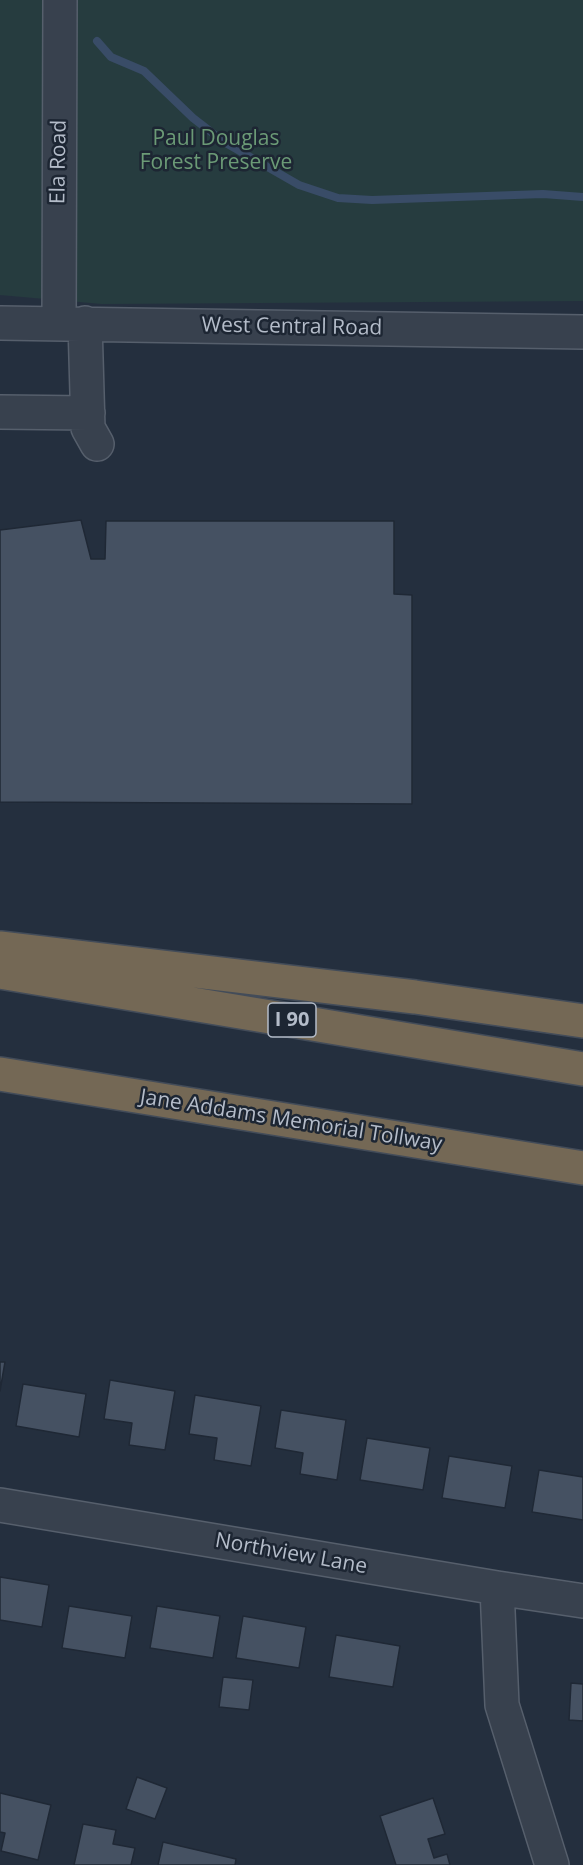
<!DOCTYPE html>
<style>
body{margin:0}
canvas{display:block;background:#242f3e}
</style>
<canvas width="583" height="1865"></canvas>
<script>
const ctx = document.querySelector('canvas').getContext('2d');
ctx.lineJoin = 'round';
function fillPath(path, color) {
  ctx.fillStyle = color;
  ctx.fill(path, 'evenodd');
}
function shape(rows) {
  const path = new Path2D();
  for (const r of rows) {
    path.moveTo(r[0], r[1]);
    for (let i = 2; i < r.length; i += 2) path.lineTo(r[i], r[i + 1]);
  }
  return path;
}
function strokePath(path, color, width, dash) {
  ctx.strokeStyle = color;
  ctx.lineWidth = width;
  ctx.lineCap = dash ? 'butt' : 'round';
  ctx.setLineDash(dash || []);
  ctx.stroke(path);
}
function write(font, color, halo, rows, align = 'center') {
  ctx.font = font + ' "Open Sans",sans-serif';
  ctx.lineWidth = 5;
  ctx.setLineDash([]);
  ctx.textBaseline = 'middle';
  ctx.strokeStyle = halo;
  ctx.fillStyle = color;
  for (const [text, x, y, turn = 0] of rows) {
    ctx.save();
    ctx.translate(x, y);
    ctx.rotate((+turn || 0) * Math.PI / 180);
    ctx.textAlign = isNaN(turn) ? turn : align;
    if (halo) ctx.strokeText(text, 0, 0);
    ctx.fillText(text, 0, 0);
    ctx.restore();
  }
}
const green = shape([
 [0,0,583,0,583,301,102,304,0,295]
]);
const stream = shape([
 [97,41,111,57,144,71,193,118,224,142,299,185,338,198,372,200,543,194,583,197]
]);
const building = shape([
 [81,520,91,559,105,559,106,521,394,521,394,594,412,595,412,804,0,802,0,530,81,520],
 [0,1362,5,1362,0,1391,0,1362],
 [110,1380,175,1391,165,1450,129,1445,132,1423,104,1419,110,1380],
 [23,1384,86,1394,79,1437,16,1426,23,1384],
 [195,1395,261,1406,251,1466,214,1460,217,1438,189,1434,195,1395],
 [281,1410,346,1420,337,1480,300,1474,303,1453,275,1448,281,1410],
 [367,1438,430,1448,423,1490,360,1480,367,1438],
 [449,1456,512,1466,505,1508,442,1498,449,1456],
 [539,1470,583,1477,583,1520,532,1512,539,1470],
 [0,1577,49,1585,42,1627,0,1620,0,1577],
 [69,1606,132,1616,125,1658,62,1648,69,1606],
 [157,1606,220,1616,213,1658,150,1648,157,1606],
 [243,1616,306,1627,299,1668,236,1658,243,1616],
 [336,1635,400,1646,393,1687,329,1677,336,1635],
 [223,1677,253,1680,249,1710,219,1707,223,1677],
 [571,1683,583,1684,583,1721,569,1720,571,1683],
 [137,1777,167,1788,155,1819,126,1809,137,1777],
 [0,1793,51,1805,38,1860,1,1851,5,1833,0,1832,0,1793],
 [433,1798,445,1834,428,1839,434,1858,447,1854,450,1865,396,1865,380,1816,433,1798],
 [83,1824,116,1830,113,1844,135,1848,131,1865,74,1865,83,1824],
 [163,1842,236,1859,235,1865,158,1865,163,1842]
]);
const minor = shape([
 [0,323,583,332],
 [59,323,60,0],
 [85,323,88,428,97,444],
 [0,412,88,413],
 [0,1505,497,1588,583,1601],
 [497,1588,502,1705,552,1865]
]);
const highway = shape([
 [0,948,415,997,583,1021],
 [0,972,583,1069],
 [0,1074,583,1168]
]);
const shields = [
 [292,1020,48]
];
const shieldNames = [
 ["I 90",292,1020]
];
const parkNames = [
 ["Paul Douglas",216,139],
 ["Forest Preserve",216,163]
];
const streetNames = [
 ["Ela Road",59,162,-89],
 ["West Central Road",292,327,1],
 ["Jane Addams Memorial Tollway",291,1121,9],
 ["Northview Lane",291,1554,10]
];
fillPath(green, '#263c3f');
strokePath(stream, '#394c67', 8);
fillPath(building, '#455162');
strokePath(building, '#1f2835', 1.5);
strokePath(minor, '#565f6c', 36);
strokePath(highway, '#434c59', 36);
strokePath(minor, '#38414e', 33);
strokePath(highway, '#746855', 33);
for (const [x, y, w] of shields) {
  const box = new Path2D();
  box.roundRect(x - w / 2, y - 17, w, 34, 4.5);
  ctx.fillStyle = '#1d2633';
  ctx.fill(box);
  strokePath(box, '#b4bcc9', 1.5);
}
write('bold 20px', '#b4bcc9', null, shieldNames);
write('21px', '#6b9a76', '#1d2633', parkNames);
write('21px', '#b4bcc9', '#1d2633', streetNames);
</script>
